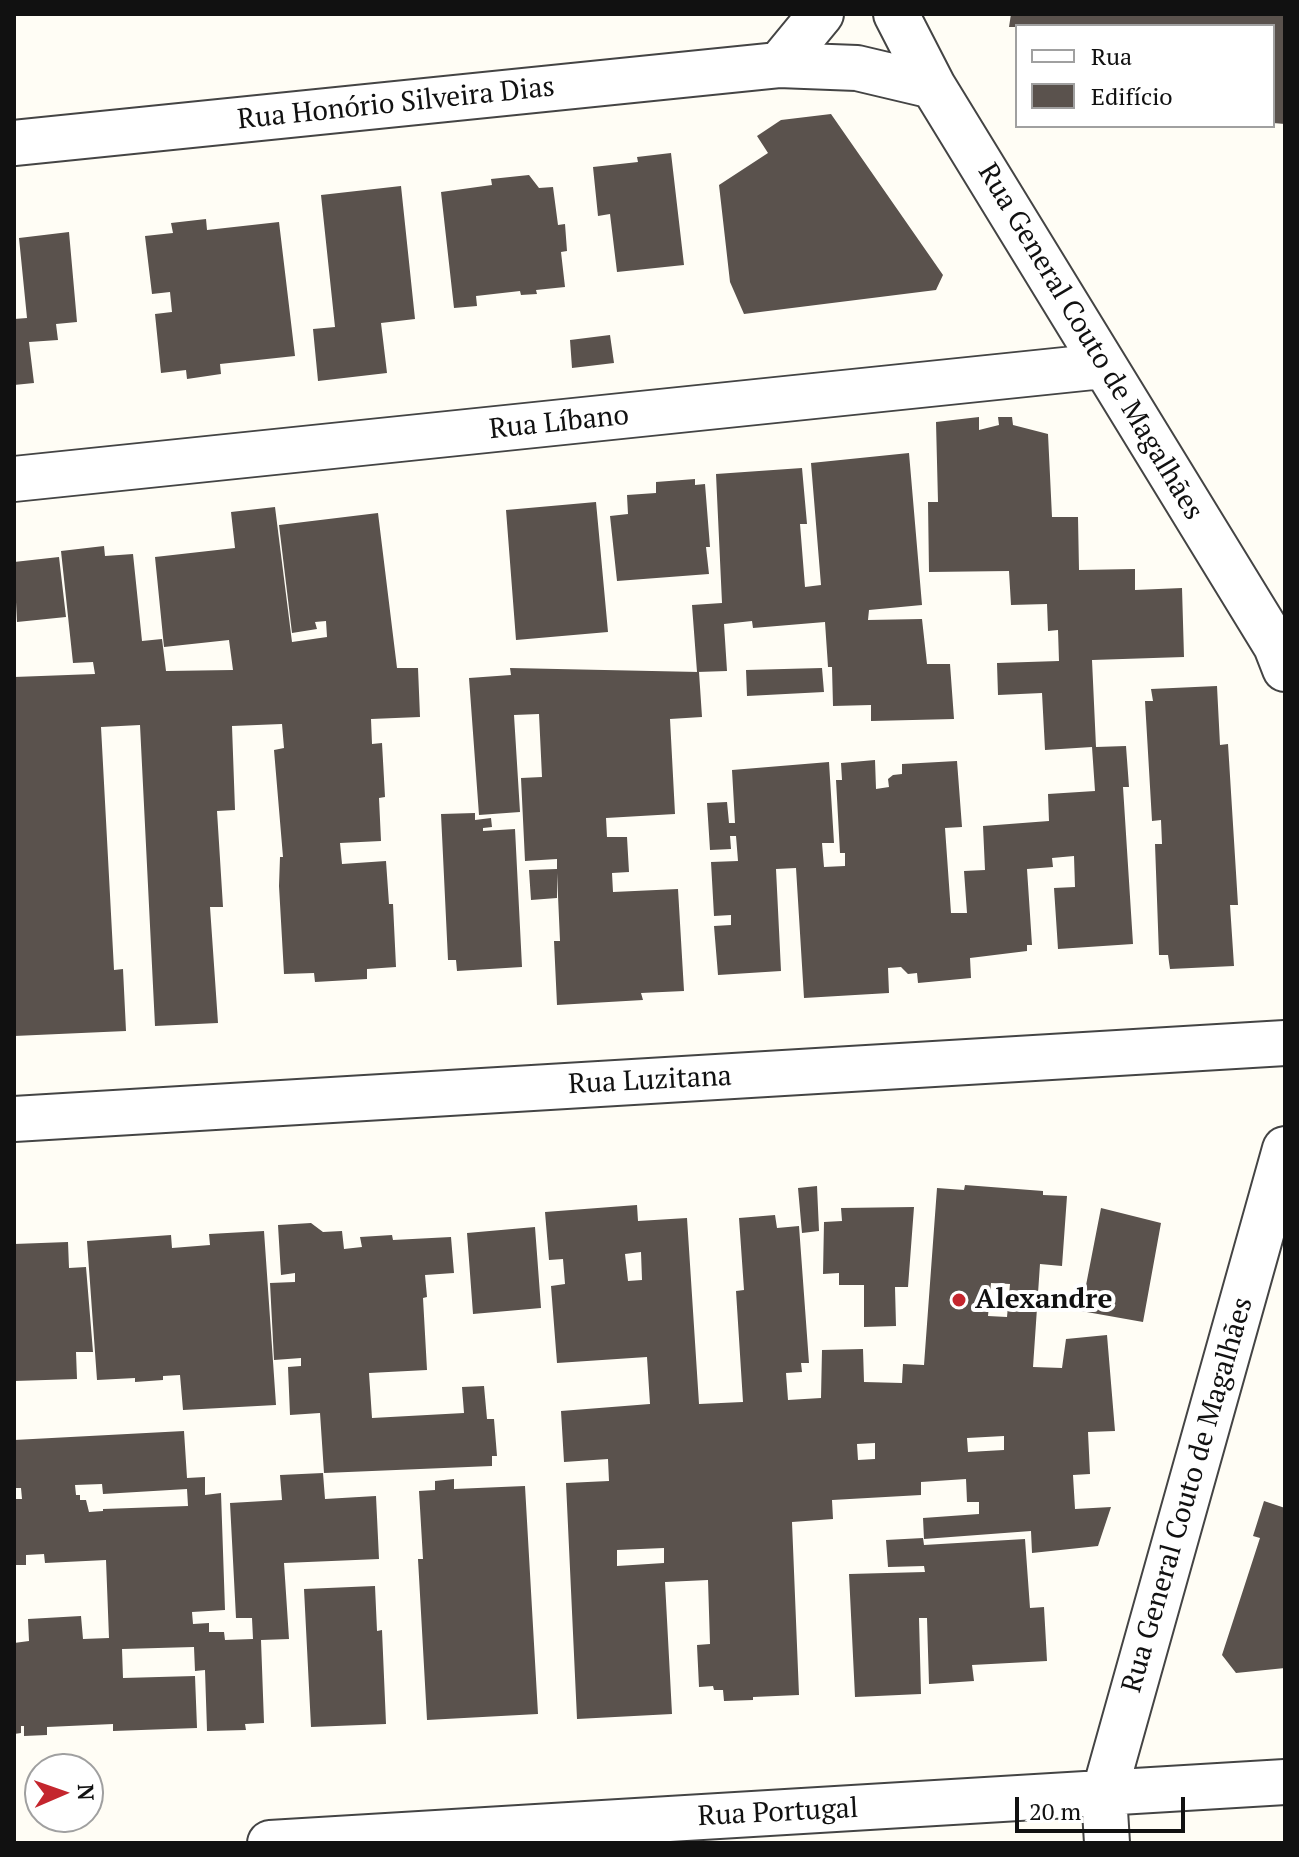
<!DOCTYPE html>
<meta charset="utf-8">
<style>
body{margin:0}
#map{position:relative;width:1299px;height:1857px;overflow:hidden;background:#fffdf5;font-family:"PT Serif",serif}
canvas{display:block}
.frame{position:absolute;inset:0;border:16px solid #111;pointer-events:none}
.legend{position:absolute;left:1015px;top:24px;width:260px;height:104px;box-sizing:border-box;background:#fff;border:2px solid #a0a0a0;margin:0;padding:10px 14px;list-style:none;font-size:24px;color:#111}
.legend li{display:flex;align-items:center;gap:16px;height:40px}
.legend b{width:40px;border:2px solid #a0a0a0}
.north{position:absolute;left:24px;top:1753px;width:80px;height:80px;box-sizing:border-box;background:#fff;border:2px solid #a0a0a0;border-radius:50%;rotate:88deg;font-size:22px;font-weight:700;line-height:32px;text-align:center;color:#111}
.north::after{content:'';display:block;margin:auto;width:28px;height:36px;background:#c4262e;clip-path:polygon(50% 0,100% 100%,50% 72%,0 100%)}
.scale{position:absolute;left:1015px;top:1797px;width:170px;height:36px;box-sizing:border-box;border:4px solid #111;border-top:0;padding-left:10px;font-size:24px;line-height:28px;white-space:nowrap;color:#111;-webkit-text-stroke:6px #fff;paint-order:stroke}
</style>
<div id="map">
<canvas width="1299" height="1857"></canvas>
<div class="frame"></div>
<ul class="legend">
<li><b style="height:10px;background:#fff"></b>Rua</li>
<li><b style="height:22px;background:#5a524d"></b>Edifício</li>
</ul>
<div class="north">N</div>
<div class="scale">20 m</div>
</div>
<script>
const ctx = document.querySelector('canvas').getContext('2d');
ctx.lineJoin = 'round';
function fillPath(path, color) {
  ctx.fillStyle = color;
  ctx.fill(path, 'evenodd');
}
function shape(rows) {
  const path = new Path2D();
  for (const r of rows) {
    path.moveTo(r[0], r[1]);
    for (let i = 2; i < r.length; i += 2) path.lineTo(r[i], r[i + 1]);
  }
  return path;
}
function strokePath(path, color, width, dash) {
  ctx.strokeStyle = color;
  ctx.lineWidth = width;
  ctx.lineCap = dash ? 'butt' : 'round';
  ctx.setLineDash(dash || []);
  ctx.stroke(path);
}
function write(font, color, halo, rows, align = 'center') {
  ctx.font = font + ' "PT Serif",serif';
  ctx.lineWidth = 8;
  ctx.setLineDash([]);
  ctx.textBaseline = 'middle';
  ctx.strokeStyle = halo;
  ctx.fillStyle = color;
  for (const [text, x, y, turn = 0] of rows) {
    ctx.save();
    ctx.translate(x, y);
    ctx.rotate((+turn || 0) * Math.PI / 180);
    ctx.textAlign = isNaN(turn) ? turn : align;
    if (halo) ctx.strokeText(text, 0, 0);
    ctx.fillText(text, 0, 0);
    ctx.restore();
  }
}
const building = shape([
 [1011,14,1285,14,1285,124,1273,123,1273,26,1017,27,1009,27],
 [831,114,943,275,936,290,744,314,730,282,719,185,768,153,757,136,781,120],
 [671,153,684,265,617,272,610,214,598,216,593,167,638,162,637,157],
 [529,175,539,188,553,187,558,225,565,224,567,251,561,252,565,287,536,290,537,294,521,295,520,291,476,296,477,306,454,308,441,192,492,185,491,179],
 [401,186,415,319,381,323,387,373,318,381,313,329,335,327,321,195],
 [206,219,207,230,279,222,295,356,220,364,221,374,187,379,186,370,161,373,155,314,172,312,170,292,152,294,145,236,173,233,171,223],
 [69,232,77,322,56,324,58,340,29,342,34,383,14,385,14,319,27,318,19,238],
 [610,335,614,363,572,368,570,340],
 [979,417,979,430,999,425,998,417,1012,417,1013,425,1048,434,1052,517,1078,517,1079,570,1135,569,1135,590,1182,588,1184,657,1092,660,1096,747,1126,746,1129,787,1123,787,1133,944,1058,949,1054,888,1075,887,1074,856,1052,858,1053,867,1027,869,1032,945,1027,945,1027,951,970,958,971,978,918,983,917,973,908,974,901,967,888,968,889,993,804,998,796,868,776,869,781,971,718,975,714,926,731,925,731,915,714,916,711,862,738,861,736,836,730,836,731,849,710,850,707,803,727,802,729,823,735,823,732,770,829,762,834,843,822,843,824,867,845,866,845,853,840,853,836,780,842,780,841,763,875,760,876,789,889,787,888,779,893,775,902,774,902,764,957,761,962,827,945,828,951,913,967,913,964,871,985,870,983,826,1049,821,1048,794,1095,791,1092,747,1045,750,1042,693,998,695,997,663,1059,661,1058,630,1048,631,1047,604,1011,605,1009,571,929,572,928,502,938,502,936,422],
 [909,453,922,605,869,610,868,620,922,619,927,664,950,664,954,719,871,721,871,705,833,706,832,667,828,667,825,622,753,628,752,621,724,624,727,671,697,672,692,605,722,603,716,474,802,468,807,524,800,524,805,587,821,585,811,463],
 [695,479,695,485,705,484,710,547,706,547,709,574,617,581,610,516,628,514,627,495,656,493,656,482],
 [596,502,608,632,516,640,506,510],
 [275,507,292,642,327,637,326,621,315,622,317,629,292,633,279,525,378,513,397,668,418,668,420,717,371,719,372,744,382,743,385,797,379,798,381,841,340,843,342,864,386,861,389,904,393,904,396,967,367,969,367,979,315,982,314,973,284,974,279,886,280,857,283,857,274,750,284,748,282,724,232,726,235,810,217,811,223,907,210,907,218,1023,155,1026,140,725,101,727,114,970,123,969,126,1031,14,1036,14,677,95,674,93,662,73,663,61,551,104,546,105,556,133,554,142,641,162,639,166,671,233,670,229,640,164,647,155,557,235,548,231,512],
 [59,557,66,617,17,622,14,562],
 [510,668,699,672,702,717,670,719,675,814,606,818,607,837,627,837,629,872,612,873,613,892,678,889,684,991,641,993,643,1000,557,1005,554,941,560,941,557,873,557,898,531,900,529,870,557,869,557,859,525,861,521,778,542,777,539,714,514,715,520,812,479,815,469,678,511,675],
 [822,668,824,692,747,696,746,670],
 [1217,686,1220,745,1228,744,1238,905,1230,905,1234,966,1170,969,1168,955,1159,955,1155,844,1162,844,1161,820,1152,821,1145,701,1153,701,1151,689],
 [475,813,475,820,491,818,492,827,483,828,483,831,515,829,522,967,457,971,456,960,448,960,441,814],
 [965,1185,1043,1191,1043,1195,1067,1196,1062,1266,1040,1264,1033,1367,1062,1368,1066,1339,1107,1335,1115,1431,1088,1432,1090,1474,1073,1475,1075,1509,1111,1507,1098,1546,1032,1553,1031,1531,924,1539,923,1518,979,1514,979,1502,967,1502,966,1479,921,1482,921,1495,832,1500,833,1519,792,1522,799,1695,753,1697,753,1700,724,1701,723,1690,714,1690,713,1686,699,1687,697,1645,710,1644,708,1580,665,1582,672,1714,577,1719,566,1483,609,1481,608,1459,564,1462,561,1411,650,1404,647,1357,557,1363,551,1286,565,1284,563,1259,549,1260,545,1212,637,1205,638,1221,687,1218,699,1404,743,1402,736,1291,744,1290,739,1218,775,1215,777,1228,799,1226,809,1363,801,1363,802,1372,786,1373,788,1400,821,1398,822,1350,863,1349,864,1382,902,1383,903,1364,924,1365,937,1188,964,1190],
 [641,1252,642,1280,628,1281,625,1254],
 [991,1283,1010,1284,1007,1317,988,1316],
 [1004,1436,1004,1450,968,1452,967,1438],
 [875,1443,875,1459,858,1460,857,1444],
 [664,1548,664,1563,617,1566,617,1550],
 [817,1186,819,1231,802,1233,798,1188],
 [914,1207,908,1287,895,1287,896,1326,864,1327,864,1285,839,1285,839,1273,823,1274,824,1222,842,1221,841,1208],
 [1101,1208,1161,1223,1143,1322,1081,1311],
 [311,1223,323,1232,342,1231,344,1249,362,1247,360,1237,392,1235,393,1240,451,1237,454,1273,425,1275,427,1297,423,1298,427,1370,369,1373,372,1418,464,1413,462,1387,484,1386,487,1419,494,1419,497,1456,492,1456,492,1466,324,1473,320,1413,290,1415,288,1367,301,1366,301,1358,274,1360,270,1283,295,1282,295,1273,281,1275,278,1225],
 [535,1227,541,1308,473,1314,467,1233],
 [264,1231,276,1405,183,1410,180,1375,163,1376,163,1380,135,1382,135,1378,97,1380,87,1241,171,1235,172,1248,210,1245,209,1234],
 [68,1242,69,1268,86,1267,93,1352,76,1352,77,1379,14,1381,14,1244],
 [184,1431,187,1478,205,1477,205,1495,221,1493,225,1610,192,1612,193,1624,209,1623,209,1632,224,1632,225,1640,253,1639,252,1618,236,1618,230,1503,282,1500,280,1475,323,1473,325,1499,376,1496,379,1559,284,1563,289,1639,261,1640,264,1723,245,1724,246,1730,207,1731,205,1670,195,1671,194,1647,122,1649,123,1678,195,1676,197,1728,113,1731,113,1724,47,1727,47,1735,24,1736,24,1726,21,1726,21,1733,14,1734,14,1643,29,1641,28,1619,81,1616,83,1639,109,1638,106,1560,45,1563,44,1554,26,1555,26,1565,14,1565,14,1499,22,1499,21,1488,14,1488,14,1440],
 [102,1484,103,1494,187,1489,188,1506,103,1509,103,1511,89,1512,86,1500,80,1500,80,1495,76,1495,75,1485],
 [454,1479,454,1489,525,1486,538,1714,427,1720,418,1559,423,1559,419,1491,435,1490,435,1481],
 [1264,1501,1285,1508,1285,1668,1236,1673,1222,1655,1260,1538,1253,1536],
 [923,1538,924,1545,1025,1539,1030,1608,1044,1607,1047,1661,972,1665,974,1681,929,1684,927,1618,919,1618,921,1694,855,1697,849,1574,925,1572,924,1566,888,1567,886,1540],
 [375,1586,377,1631,382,1630,386,1724,311,1727,304,1589]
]);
const minor = shape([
 [896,14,933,86,1276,646,1285,669],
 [779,65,821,14],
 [14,143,779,65,857,68,933,86],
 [14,479,1103,366],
 [14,1119,1285,1043],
 [270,1843,1285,1782],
 [1107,1843,1104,1794,1285,1149]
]);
const markers = [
 [959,1300,8,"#c4262e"]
];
const streetNames = [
 ["Rua Honório Silveira Dias",396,104,-6],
 ["Rua General Couto de Magalhães",1090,342,59],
 ["Rua Líbano",559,423,-6],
 ["Rua Luzitana",650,1081,-3],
 ["Rua General Couto de Magalhães",1188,1495,-74],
 ["Rua Portugal",778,1813,-3]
];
const poiNames = [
 ["Alexandre",975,1300]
];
fillPath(building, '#5a524d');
strokePath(minor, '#444', 48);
strokePath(minor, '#fff', 44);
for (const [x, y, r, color] of markers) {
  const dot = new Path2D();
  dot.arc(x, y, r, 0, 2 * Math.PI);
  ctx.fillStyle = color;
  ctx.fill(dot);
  strokePath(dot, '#fff', 3);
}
write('28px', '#111', '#fff', streetNames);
write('bold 28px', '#111', '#fff', poiNames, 'left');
</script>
